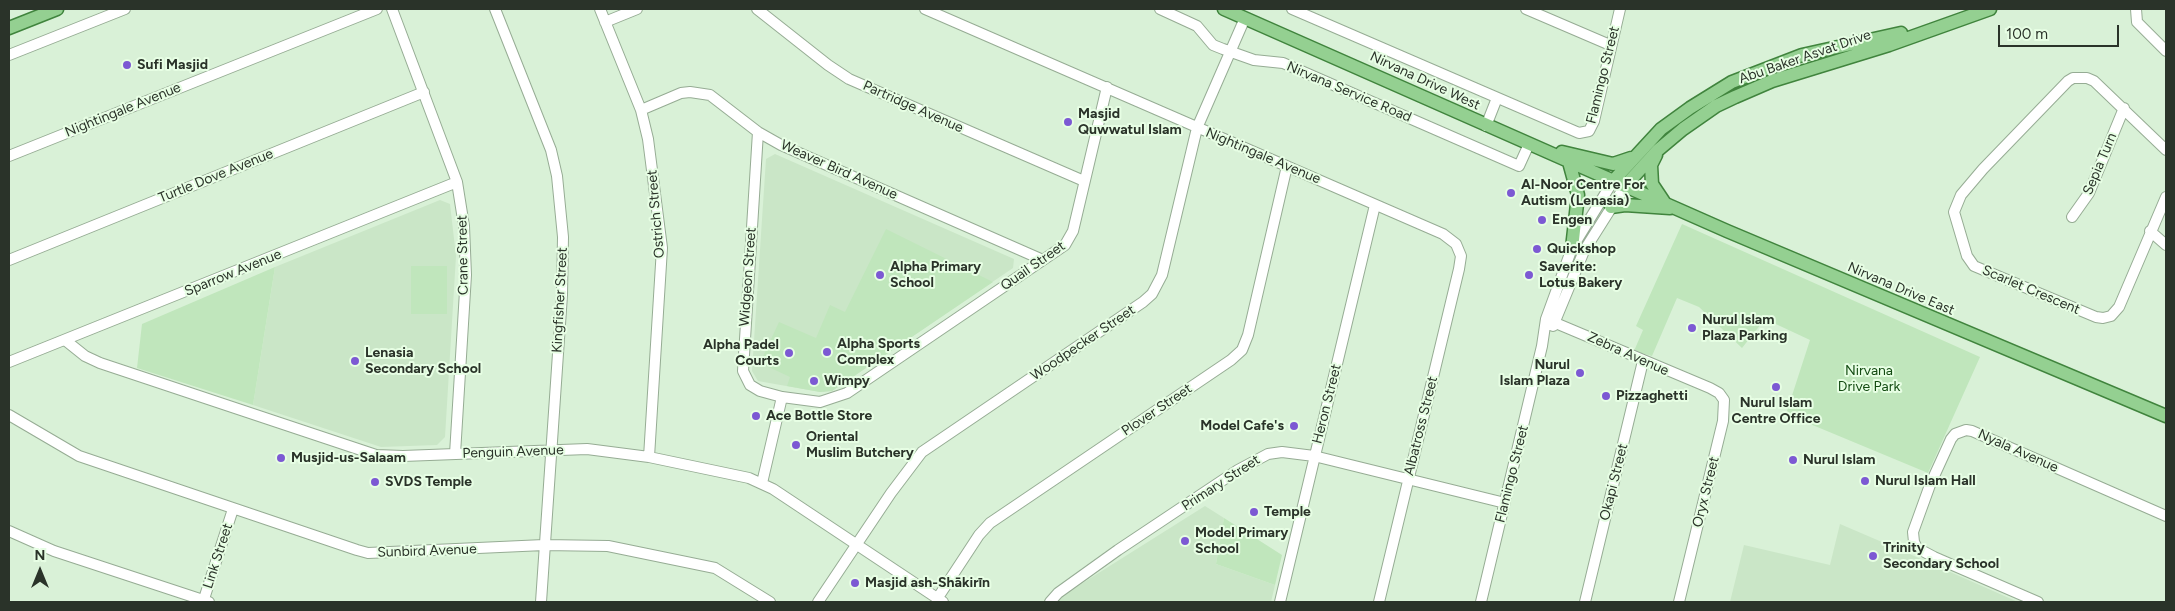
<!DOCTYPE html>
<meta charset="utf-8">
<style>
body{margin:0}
#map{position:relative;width:2175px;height:611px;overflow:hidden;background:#d9f1d7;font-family:Figtree,sans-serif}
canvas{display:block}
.frame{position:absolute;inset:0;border:10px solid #2a3329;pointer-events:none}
.north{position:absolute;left:15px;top:546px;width:50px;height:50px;-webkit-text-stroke:4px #e7fee4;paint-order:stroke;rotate:0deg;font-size:14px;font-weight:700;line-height:20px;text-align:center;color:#2a3329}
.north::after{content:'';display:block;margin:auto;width:18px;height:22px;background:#2a3329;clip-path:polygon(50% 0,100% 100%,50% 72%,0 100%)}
.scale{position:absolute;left:1998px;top:25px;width:121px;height:22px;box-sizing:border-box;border:2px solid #2a3329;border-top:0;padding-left:6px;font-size:15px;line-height:18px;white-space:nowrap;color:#2a3329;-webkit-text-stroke:4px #e7fee4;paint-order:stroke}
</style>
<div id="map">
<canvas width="2175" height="611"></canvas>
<div class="frame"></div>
<div class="north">N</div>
<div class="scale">100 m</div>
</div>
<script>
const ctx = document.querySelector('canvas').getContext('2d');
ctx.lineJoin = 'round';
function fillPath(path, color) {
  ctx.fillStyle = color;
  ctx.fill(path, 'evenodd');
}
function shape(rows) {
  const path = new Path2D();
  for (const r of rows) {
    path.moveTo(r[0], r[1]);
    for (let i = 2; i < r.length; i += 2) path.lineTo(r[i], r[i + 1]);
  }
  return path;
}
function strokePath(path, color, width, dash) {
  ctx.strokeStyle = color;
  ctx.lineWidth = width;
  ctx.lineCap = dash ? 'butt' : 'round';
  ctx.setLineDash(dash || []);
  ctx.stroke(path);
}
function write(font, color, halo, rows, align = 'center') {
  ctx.font = font + ' Figtree,sans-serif';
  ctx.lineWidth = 4;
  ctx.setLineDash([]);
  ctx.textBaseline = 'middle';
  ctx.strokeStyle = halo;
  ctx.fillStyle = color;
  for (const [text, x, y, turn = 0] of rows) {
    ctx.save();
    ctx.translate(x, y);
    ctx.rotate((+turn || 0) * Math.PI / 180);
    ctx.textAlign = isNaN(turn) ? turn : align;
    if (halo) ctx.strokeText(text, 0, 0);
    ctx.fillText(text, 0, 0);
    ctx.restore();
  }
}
const built = shape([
 [775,154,1014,259,1013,268,832,391,820,392,758,381,752,371,766,159],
 [440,200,450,204,456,256,445,437,437,445,381,447,253,405,275,267],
 [1205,506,1224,518,1216,564,1275,585,1271,602,1058,602,1062,596],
 [1840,524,1896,548,2018,602,1730,602,1744,545,1830,565]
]);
const green = shape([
 [1682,224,1980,357,1928,473,1786,414,1810,340,1765,319,1742,348,1699,307,1677,298,1652,356,1634,351,1643,330,1636,326],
 [886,229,993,282,832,391,820,392,787,386,790,377,760,363,779,322,816,338,830,305,845,312],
 [411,266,447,266,447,314,411,314],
 [275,267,253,405,137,368,142,324],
 [1224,518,1282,555,1275,585,1216,564]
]);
const minor = shape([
 [392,9,457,182,464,226,466,275,455,454],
 [495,9,551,150,557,176,563,237,562,295,541,602],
 [600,9,641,110,648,139,662,248,649,457],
 [757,9,828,65,849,79,1084,181],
 [925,9,1443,234,1456,244,1461,256,1459,269,1379,602],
 [1160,9,1197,26,1213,45,1223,49,1254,60,1283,63,1519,166,1529,144],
 [1292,9,1579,133,1589,131,1594,121,1620,9],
 [1526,9,1610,45],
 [2136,9,2137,22,2166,51],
 [605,22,637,9],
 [9,55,125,9],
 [641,110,681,93,690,92,710,95,758,132,781,145,1043,260],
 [1486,126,1497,98],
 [758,132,743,371,750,385,760,391,782,397,820,402,847,393,1065,245,1073,231,1107,87],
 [2166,150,2094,81,2087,78,2073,78,2068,81,1983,169,1961,195,1954,212,1967,256,1974,266,2096,317,2103,318,2111,316,2119,307,2166,197],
 [9,156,377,9],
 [2072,217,2089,193,2124,108],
 [2150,231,2166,245],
 [9,260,424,92],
 [1546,319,1710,388,1719,393,1724,400,1723,421,1679,602],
 [1553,326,1584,251,1625,186],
 [65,340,85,356,100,363,376,455,403,456,587,449,649,457,749,478,773,489,943,602],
 [9,362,457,182],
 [9,415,79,456,357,550,368,553,544,545,608,546,715,568,770,602],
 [762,483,782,397],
 [9,531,54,551,209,602],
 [937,599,979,535,990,523,1231,360,1242,350,1248,335,1287,166],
 [203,602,233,509],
 [818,602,891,493,922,452,1143,302,1152,294,1162,275,1197,128,1245,18],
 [1050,602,1058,593,1118,550,1238,470,1268,454,1282,452,1314,456,1505,503],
 [1280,602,1375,205],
 [1481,602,1542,346,1546,319,1572,248,1613,181],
 [1585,602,1643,361],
 [2038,602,1934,557,1917,548,1914,542,1913,532,1930,485,1951,439,1955,434,1966,430,1972,431,2166,516]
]);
const major = shape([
 [1224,9,1727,231,2166,416],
 [9,28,57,9],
 [1562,152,1613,164,1631,158],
 [1656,155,1651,165,1652,184,1664,202],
 [1569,162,1578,195,1572,248],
 [1613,181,1661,129,1690,108,1732,82,1802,55,1901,33],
 [1625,186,1658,150,1683,129,1716,106,1735,97,1772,81,1889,45,1990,9],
 [1611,207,1625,205,1670,208]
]);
const markers = [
 [127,65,5,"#7c59d3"],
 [1068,122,5,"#7c59d3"],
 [1511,193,5,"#7c59d3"],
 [1542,220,5,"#7c59d3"],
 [1537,249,5,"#7c59d3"],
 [880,275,5,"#7c59d3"],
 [1529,275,5,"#7c59d3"],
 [1692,328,5,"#7c59d3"],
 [827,352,5,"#7c59d3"],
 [789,353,5,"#7c59d3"],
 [355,361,5,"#7c59d3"],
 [1580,373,5,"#7c59d3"],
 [814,381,5,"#7c59d3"],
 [1776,387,5,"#7c59d3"],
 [1606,396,5,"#7c59d3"],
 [756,416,5,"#7c59d3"],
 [1294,426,5,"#7c59d3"],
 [796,445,5,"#7c59d3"],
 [281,458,5,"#7c59d3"],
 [1793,460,5,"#7c59d3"],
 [1865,481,5,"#7c59d3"],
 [375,482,5,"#7c59d3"],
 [1254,512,5,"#7c59d3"],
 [1185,541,5,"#7c59d3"],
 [1873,556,5,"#7c59d3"],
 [855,583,5,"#7c59d3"]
];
const streetNames = [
 ["Abu Baker Asvat Drive",1805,57,-19],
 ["Flamingo Street",1603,75,-76],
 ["Nirvana Drive West",1425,81,25],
 ["Nirvana Service Road",1349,92,23],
 ["Partridge Avenue",913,107,24],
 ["Nightingale Avenue",123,110,-22],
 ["Nightingale Avenue",1263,156,23],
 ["Sepia Turn",2100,164,-67],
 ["Weaver Bird Avenue",839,170,24],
 ["Turtle Dove Avenue",216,176,-22],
 ["Ostrich Street",656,214,-95],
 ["Crane Street",463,255,-91],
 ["Quail Street",1033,266,-35],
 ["Sparrow Avenue",233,273,-22],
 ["Widgeon Street",748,277,-86],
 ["Nirvana Drive East",1901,289,23],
 ["Scarlet Crescent",2031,290,23],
 ["Kingfisher Street",560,300,-87],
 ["Woodpecker Street",1083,343,-34],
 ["Zebra Avenue",1628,354,24],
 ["Heron Street",1327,404,-76],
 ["Plover Street",1157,410,-34],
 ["Albatross Street",1421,426,-76],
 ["Nyala Avenue",2018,451,24],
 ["Penguin Avenue",513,452,-2],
 ["Flamingo Street",1512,474,-76],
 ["Okapi Street",1614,482,-76],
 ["Primary Street",1221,483,-33],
 ["Oryx Street",1706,492,-76],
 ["Sunbird Avenue",427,551,-2],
 ["Link Street",218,556,-72]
];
const poiNames = [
 ["Sufi Masjid",137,65],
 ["Masjid",1078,114],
 ["Quwwatul Islam",1078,130],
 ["Al-Noor Centre For",1521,185],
 ["Autism (Lenasia)",1521,201],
 ["Engen",1552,220],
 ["Quickshop",1547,249],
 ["Alpha Primary",890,267],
 ["School",890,283],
 ["Saverite:",1539,267],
 ["Lotus Bakery",1539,283],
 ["Nurul Islam",1702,320],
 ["Plaza Parking",1702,336],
 ["Alpha Sports",837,344],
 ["Complex",837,360],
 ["Alpha Padel",779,345,"right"],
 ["Courts",779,361,"right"],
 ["Lenasia",365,353],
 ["Secondary School",365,369],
 ["Nurul",1570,365,"right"],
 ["Islam Plaza",1570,381,"right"],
 ["Wimpy",824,381],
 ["Pizzaghetti",1616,396],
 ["Nurul Islam",1776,403,"center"],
 ["Centre Office",1776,419,"center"],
 ["Ace Bottle Store",766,416],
 ["Model Cafe's",1284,426,"right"],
 ["Oriental",806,437],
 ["Muslim Butchery",806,453],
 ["Musjid-us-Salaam",291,458],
 ["Nurul Islam",1803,460],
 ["Nurul Islam Hall",1875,481],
 ["SVDS Temple",385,482],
 ["Temple",1264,512],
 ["Model Primary",1195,533],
 ["School",1195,549],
 ["Trinity",1883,548],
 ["Secondary School",1883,564],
 ["Masjid ash-Shākirīn",865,583]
];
const parkNames = [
 ["Nirvana",1869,371],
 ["Drive Park",1869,387]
];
fillPath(built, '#cae6c7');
fillPath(green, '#c0e6bc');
strokePath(minor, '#96ac94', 12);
strokePath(major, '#40843d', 15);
strokePath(minor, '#fff', 10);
strokePath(major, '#94d091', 12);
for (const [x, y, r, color] of markers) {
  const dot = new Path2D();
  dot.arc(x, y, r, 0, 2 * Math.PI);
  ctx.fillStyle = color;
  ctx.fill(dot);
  strokePath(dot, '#e7fee4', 2);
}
write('14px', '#2a3329', '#e7fee4', streetNames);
write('bold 14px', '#2a3329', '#e7fee4', poiNames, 'left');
write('14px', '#134b12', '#e7fee4', parkNames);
</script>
